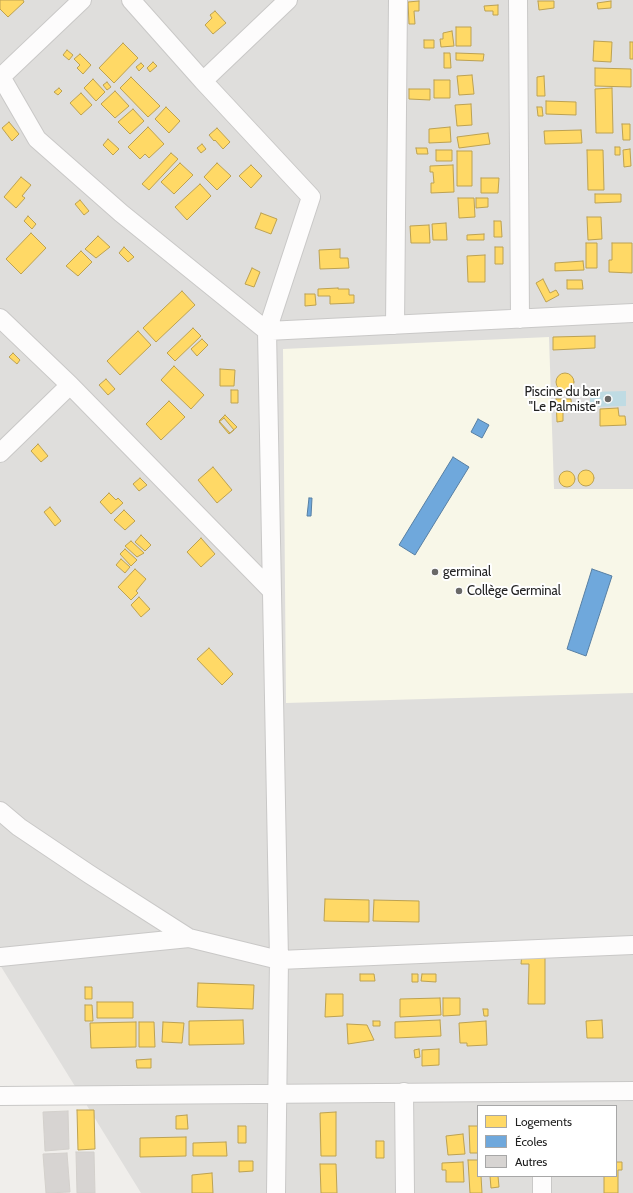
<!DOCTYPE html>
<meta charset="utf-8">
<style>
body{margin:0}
#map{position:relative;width:633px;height:1193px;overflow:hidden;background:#f0eeeb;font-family:Cabin,sans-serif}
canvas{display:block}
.legend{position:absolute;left:477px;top:1105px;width:140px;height:72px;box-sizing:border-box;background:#fff;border:1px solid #a7a7a7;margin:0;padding:5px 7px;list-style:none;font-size:12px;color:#222}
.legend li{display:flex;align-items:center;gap:8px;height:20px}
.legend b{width:20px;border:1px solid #a7a7a7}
</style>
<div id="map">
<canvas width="633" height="1193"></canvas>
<ul class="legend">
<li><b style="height:11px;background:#ffd966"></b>Logements</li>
<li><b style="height:11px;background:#6fa8dc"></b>Écoles</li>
<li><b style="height:11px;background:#d7d4d2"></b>Autres</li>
</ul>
</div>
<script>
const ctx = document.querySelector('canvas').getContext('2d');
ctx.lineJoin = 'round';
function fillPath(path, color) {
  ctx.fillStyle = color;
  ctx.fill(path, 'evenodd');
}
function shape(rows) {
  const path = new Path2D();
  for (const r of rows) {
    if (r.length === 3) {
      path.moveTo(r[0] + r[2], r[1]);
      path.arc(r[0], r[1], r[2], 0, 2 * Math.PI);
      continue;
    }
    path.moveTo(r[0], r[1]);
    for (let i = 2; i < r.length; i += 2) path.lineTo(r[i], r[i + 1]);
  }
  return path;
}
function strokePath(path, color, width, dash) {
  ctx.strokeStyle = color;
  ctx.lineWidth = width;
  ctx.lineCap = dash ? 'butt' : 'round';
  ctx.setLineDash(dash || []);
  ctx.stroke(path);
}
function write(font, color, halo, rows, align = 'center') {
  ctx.font = font + ' Cabin,sans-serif';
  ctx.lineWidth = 4;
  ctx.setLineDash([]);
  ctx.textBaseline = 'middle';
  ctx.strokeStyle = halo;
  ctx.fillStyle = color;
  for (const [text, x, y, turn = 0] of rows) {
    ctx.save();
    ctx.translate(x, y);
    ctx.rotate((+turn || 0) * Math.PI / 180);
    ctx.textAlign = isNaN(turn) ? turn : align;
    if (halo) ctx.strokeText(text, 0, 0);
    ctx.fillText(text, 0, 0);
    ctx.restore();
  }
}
const residential = shape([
 [0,0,633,0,633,1193,141,1193,0,965],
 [478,1106,616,1106,616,1176,478,1176]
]);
const education = shape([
 [549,337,554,489,633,489,633,693,286,703,283,349]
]);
const water = shape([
 [626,391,626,406,590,407,590,392]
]);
const homes = shape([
 [0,0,23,0,24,2,8,17,0,9,0,0],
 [419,1,419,11,414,11,415,24,409,24,408,2,419,1],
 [538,1,554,1,554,8,539,10,538,1],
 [611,1,611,8,598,9,597,3,611,1],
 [498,5,498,15,493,15,493,11,485,11,484,6,498,5],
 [215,11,226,23,213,34,205,25,212,18,210,15,215,11],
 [456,27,471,27,471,46,456,46,456,27],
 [452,31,454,46,441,47,440,39,443,39,443,33,452,31],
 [424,40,434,40,434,48,424,48,424,40],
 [594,41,612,42,611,62,593,61,594,41],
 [630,42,633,42,633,59,630,59,630,42],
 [123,43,138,58,114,83,99,68,123,43],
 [67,50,73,55,69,60,63,55,67,50],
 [444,53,450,53,451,68,444,68,444,53],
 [456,53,484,54,483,61,456,60,456,53],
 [80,54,91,65,83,74,77,68,80,65,74,59,80,54],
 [153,62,157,66,150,72,147,68,153,62],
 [141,63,144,66,139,71,136,67,141,63],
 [595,68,631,69,631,87,595,86,595,68],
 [472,75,474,94,459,95,457,76,472,75],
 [544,76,545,96,537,96,537,77,544,76],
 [131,77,160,106,148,117,120,88,131,77],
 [93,79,105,92,96,101,84,88,93,79],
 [434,80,450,80,450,98,434,98,434,80],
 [107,82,111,87,107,90,103,85,107,82],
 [59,88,62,91,58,95,54,92,59,88],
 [612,88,613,133,596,133,595,89,612,88],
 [409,89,430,89,430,100,409,99,409,89],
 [115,91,129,106,115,118,101,104,115,91],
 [81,93,92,105,81,115,70,103,81,93],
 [546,101,576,102,576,115,546,114,546,101],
 [471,104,472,125,457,126,455,105,471,104],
 [166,107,180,121,169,133,155,119,166,107],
 [537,107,542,107,543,116,538,116,537,107],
 [133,109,144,121,130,134,118,122,133,109],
 [9,122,19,134,12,141,2,128,9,122],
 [622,124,630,124,630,140,623,140,622,124],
 [148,127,164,144,149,158,145,154,140,159,128,147,148,127],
 [450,127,451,142,429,143,429,129,450,127],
 [217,128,230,142,223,149,215,140,214,141,209,135,217,128],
 [581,130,582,143,545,144,544,131,581,130],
 [488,133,490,144,459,148,457,137,488,133],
 [108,139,119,149,113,155,103,145,108,139],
 [202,144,206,149,201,153,197,148,202,144],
 [615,147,620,147,620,155,615,155,615,147],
 [416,148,427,148,428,154,417,154,416,148],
 [630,149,631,166,624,167,623,150,630,149],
 [436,150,452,150,452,161,436,161,436,150],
 [587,150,603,150,604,190,588,190,587,150],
 [457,151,472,151,472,186,457,186,457,151],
 [171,153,178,159,149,190,142,184,171,153],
 [180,163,193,175,174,194,161,182,180,163],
 [217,163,231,176,217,190,204,177,217,163],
 [251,165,262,176,251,188,239,176,251,165],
 [453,165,454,192,431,193,431,183,434,183,433,172,430,172,430,166,453,165],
 [21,177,31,185,22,196,25,198,16,208,4,197,21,177],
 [481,178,499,178,498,193,481,193,481,178],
 [200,184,211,196,187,220,175,207,200,184],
 [595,194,621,194,621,202,595,203,595,194],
 [458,198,474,198,475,217,459,218,458,198],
 [476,198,488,198,488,207,476,208,476,198],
 [80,200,89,211,84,215,75,204,80,200],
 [261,213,277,219,271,234,255,228,261,213],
 [28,216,36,224,32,229,24,221,28,216],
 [587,217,601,217,602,239,588,240,587,217],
 [494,221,501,221,502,237,494,237,494,221],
 [446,223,447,240,433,240,432,224,446,223],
 [429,225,430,243,411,243,410,226,429,225],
 [31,233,46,248,21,274,6,259,31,233],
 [484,234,484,240,467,240,467,235,484,234],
 [98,236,110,247,96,258,85,249,98,236],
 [586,243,597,243,597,268,586,268,586,243],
 [612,243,632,243,632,273,609,272,609,260,612,260,612,243],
 [124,247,134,257,128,262,119,253,124,247],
 [495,247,503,247,503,264,495,264,495,247],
 [340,249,340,258,348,258,349,268,320,269,319,250,340,249],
 [81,251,92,262,78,276,66,266,81,251],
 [485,255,485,282,468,282,467,256,485,255],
 [583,261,584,270,555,271,555,263,583,261],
 [252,268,260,272,254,287,245,284,252,268],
 [543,279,550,293,556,290,559,295,546,302,536,283,543,279],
 [567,280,582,280,583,289,567,289,567,280],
 [338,288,338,289,349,289,349,295,354,295,354,303,330,304,330,296,318,296,318,289,338,288],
 [182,291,195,305,156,342,143,328,182,291],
 [305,294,315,294,316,305,305,306,305,294],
 [193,328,201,336,175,361,167,353,193,328],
 [138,331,151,345,120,375,107,361,138,331],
 [595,336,595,348,553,350,553,337,595,336],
 [202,339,208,345,197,356,191,349,202,339],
 [13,353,20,360,17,364,9,357,13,353],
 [174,366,204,395,191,409,161,380,174,366],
 [220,369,235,370,234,386,220,386,220,369],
 [565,382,9],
 [106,379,115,389,108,395,99,385,106,379],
 [231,390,238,390,238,403,231,403,231,390],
 [556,399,571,399,572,412,563,412,563,421,557,422,556,399],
 [169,401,185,417,161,440,146,424,169,401],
 [618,408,619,416,625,416,626,425,600,426,600,409,618,408],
 [225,415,237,427,230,433,219,421,225,415],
 [224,418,234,430,229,434,219,422,224,418],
 [38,444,48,456,41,462,31,451,38,444],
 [213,467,232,490,217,503,198,480,213,467],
 [586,478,8],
 [567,479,8],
 [140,478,147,485,139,491,133,484,140,478],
 [109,493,116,500,118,498,123,503,111,514,100,502,109,493],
 [50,507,61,521,55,526,44,512,50,507],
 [124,510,135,521,125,530,114,520,124,510],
 [141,535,151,545,145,551,135,542,141,535],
 [201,538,215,554,201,567,187,552,201,538],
 [131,541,144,553,137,557,125,546,131,541],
 [125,549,137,560,131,566,120,554,125,549],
 [121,559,130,567,125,573,116,565,121,559],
 [135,569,146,579,136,591,138,593,131,600,118,587,135,569],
 [139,597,150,609,141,617,131,605,139,597],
 [209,648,233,674,222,685,197,659,209,648],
 [325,899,369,900,369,922,324,921,325,899],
 [374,900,419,901,419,922,373,921,374,900],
 [522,954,545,955,545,1004,528,1004,529,964,521,964,522,954],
 [360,974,374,974,375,981,360,981,360,974],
 [412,974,418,974,418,982,412,982,412,974],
 [422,974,436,974,436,982,421,981,422,974],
 [198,983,254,985,253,1009,197,1007,198,983],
 [85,987,92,987,92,999,85,999,85,987],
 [326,994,343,994,343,1016,325,1017,326,994],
 [440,998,441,1015,400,1017,400,999,440,998],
 [443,998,460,998,460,1015,443,1016,443,998],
 [97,1002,133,1002,133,1018,97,1018,97,1002],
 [85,1005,92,1005,93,1021,85,1021,85,1005],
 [483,1009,488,1009,488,1016,484,1016,483,1009],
 [243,1020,244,1044,189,1045,189,1021,243,1020],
 [440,1020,441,1036,395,1038,395,1022,440,1020],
 [602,1020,603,1038,587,1038,586,1021,602,1020],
 [373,1021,380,1021,380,1026,373,1026,373,1021],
 [486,1021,487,1045,467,1046,467,1043,460,1043,459,1023,486,1021],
 [136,1022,136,1047,91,1048,90,1023,136,1022],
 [139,1022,154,1022,155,1047,139,1047,139,1022],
 [163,1022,184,1023,182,1043,162,1042,163,1022],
 [347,1024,367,1025,374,1040,348,1044,347,1024],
 [419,1049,420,1057,415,1058,414,1050,419,1049],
 [439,1049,439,1065,422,1066,422,1050,439,1049],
 [151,1059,151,1068,137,1068,136,1060,151,1059],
 [77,1110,94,1110,95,1149,78,1150,77,1110],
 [336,1112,336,1156,321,1156,320,1113,336,1112],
 [187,1115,188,1129,176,1129,176,1116,187,1115],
 [238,1126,246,1126,246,1143,238,1143,238,1126],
 [469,1126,478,1126,478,1153,470,1153,469,1126],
 [463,1134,465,1154,448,1155,446,1136,463,1134],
 [186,1137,186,1156,140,1157,140,1138,186,1137],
 [376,1141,384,1141,384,1158,376,1158,376,1141],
 [226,1142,227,1156,193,1156,193,1143,226,1142],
 [468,1160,478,1160,478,1176,481,1176,482,1193,470,1193,468,1160],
 [239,1161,253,1161,253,1171,239,1172,239,1161],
 [463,1162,464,1182,446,1182,446,1170,442,1170,442,1163,463,1162],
 [616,1162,622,1162,622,1170,618,1170,618,1193,604,1193,604,1176,616,1176,616,1162],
 [320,1164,336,1164,337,1193,321,1193,320,1164],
 [212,1173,213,1193,192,1193,192,1175,212,1173],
 [490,1176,498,1176,499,1187,491,1188,490,1176]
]);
const schools = shape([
 [478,419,489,425,482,438,471,432,478,419],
 [453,457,469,467,415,555,399,545,453,457],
 [309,498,312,498,311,516,307,516,309,498],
 [592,569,612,576,586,656,567,649,592,569]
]);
const building = shape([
 [68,1111,69,1149,45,1151,43,1112,68,1111],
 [76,1152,94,1152,95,1193,77,1193,76,1152],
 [67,1153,70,1192,46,1193,43,1154,67,1153]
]);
const minor = shape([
 [131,0,203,81,311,197,267,331,279,960,276,1193],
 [518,0,520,319],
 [0,75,37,139,121,213,267,331,633,313],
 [0,78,82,0],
 [203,81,288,0],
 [0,318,70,385,271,590],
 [395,325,398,0],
 [0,453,70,385],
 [0,811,19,827,89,874,189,938],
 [0,957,189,938,279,960,633,945],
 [404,1092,405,1193],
 [0,1096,633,1091],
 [542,1193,542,1176]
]);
const markers = [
 [608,399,4,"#6a6968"],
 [435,572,4,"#6a6968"],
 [459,591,4,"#6a6968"]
];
const poiNames = [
 ["Piscine du bar",600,392,"right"],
 ["\"Le Palmiste\"",600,407,"right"],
 ["germinal",443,572],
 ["Collège Germinal",467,591]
];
fillPath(residential, '#dfdedc');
fillPath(education, '#f8f7e8');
fillPath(water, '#bfdbe3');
fillPath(homes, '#ffd966');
strokePath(homes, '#bda252', 1);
fillPath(schools, '#6fa8dc');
strokePath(schools, '#5880a4', 1);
fillPath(building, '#d7d4d2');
strokePath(building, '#d3d0cc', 1);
strokePath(minor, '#c9c8c7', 20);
strokePath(minor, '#fdfcfc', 18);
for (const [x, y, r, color] of markers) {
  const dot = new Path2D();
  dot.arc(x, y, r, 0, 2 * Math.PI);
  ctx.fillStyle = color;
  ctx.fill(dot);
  strokePath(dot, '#fff', 1.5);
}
write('13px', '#222', '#fff', poiNames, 'left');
</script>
